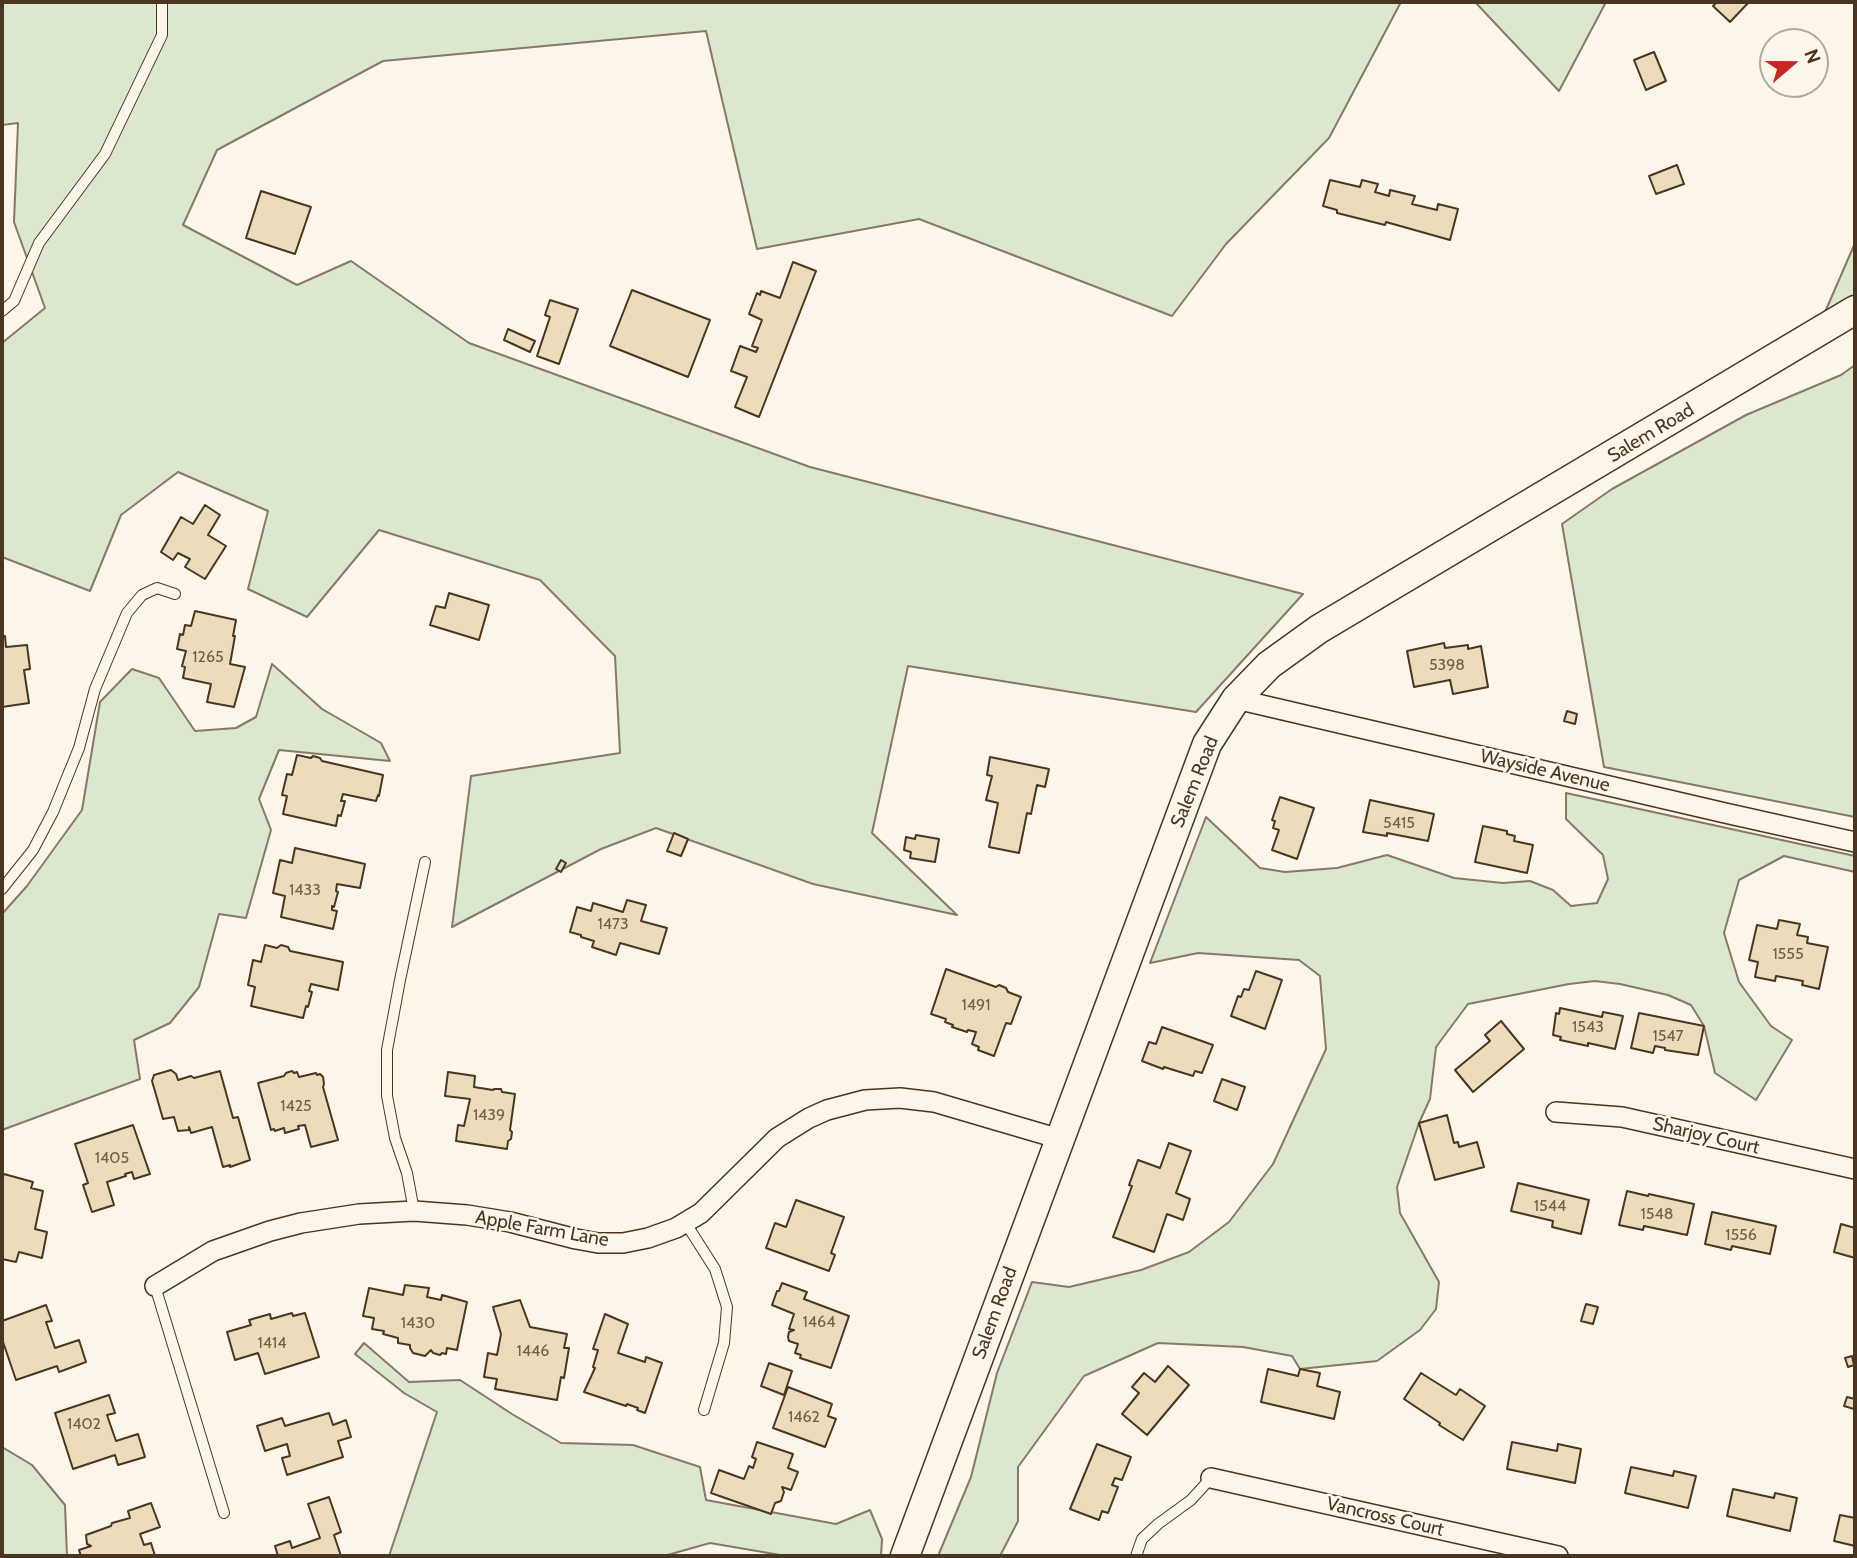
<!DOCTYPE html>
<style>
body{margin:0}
#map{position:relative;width:1857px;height:1558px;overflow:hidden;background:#fbf6e9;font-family:Cabin,sans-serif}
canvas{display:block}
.frame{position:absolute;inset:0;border:4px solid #4a3520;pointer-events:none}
.north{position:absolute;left:1759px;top:28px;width:70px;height:70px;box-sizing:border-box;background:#fbf6e9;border:2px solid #b4a999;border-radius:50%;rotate:70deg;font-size:19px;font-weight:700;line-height:28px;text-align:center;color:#4a3520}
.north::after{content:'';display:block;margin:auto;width:24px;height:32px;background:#c62828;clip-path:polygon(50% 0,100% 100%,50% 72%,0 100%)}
</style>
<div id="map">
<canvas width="1857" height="1558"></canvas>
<div class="frame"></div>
<div class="north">N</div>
</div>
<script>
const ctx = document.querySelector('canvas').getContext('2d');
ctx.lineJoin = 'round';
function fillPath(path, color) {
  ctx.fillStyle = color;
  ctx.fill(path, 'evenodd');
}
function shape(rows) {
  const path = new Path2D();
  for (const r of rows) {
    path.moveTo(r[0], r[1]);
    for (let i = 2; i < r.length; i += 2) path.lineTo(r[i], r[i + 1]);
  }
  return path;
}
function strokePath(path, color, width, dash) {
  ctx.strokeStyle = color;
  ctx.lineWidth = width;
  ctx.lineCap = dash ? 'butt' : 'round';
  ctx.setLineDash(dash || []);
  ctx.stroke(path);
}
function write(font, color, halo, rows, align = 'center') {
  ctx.font = font + ' Cabin,sans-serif';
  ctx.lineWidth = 5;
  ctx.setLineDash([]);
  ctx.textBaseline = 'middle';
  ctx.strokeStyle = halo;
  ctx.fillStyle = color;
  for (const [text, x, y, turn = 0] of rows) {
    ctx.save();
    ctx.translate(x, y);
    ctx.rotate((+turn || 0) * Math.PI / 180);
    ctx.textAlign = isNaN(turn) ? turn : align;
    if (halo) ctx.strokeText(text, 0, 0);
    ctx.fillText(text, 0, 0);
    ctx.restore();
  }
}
const green = shape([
 [2,2,1401,2,1329,138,1226,244,1172,316,919,219,757,249,706,31,383,61,217,150,183,225,297,285,351,261,469,343,810,467,1303,594,1196,712,908,666,872,833,957,915,813,884,656,828,601,849,452,927,471,776,620,753,615,656,540,580,379,530,307,617,248,589,268,511,178,472,121,515,90,591,2,557,2,343,45,308,14,222,18,123,2,125,2,2],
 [1475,2,1606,2,1559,91,1475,2],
 [1855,243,1855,297,1822,319,1855,243],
 [1855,365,1855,817,1604,767,1562,524,1612,489,1746,415,1841,375,1855,365],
 [272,664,322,709,381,743,390,761,279,750,259,799,271,830,246,918,219,914,199,987,170,1023,134,1040,140,1079,2,1130,2,914,27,886,82,810,100,702,132,669,159,678,195,731,236,728,256,717,272,664],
 [1566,793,1855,856,1855,872,1784,856,1739,880,1724,933,1739,982,1771,1026,1792,1040,1756,1100,1715,1073,1704,1026,1691,1005,1668,995,1620,984,1595,981,1569,984,1468,1004,1436,1047,1430,1099,1419,1123,1397,1187,1400,1213,1439,1282,1436,1309,1420,1330,1377,1361,1300,1369,1292,1356,1243,1347,1158,1343,1084,1376,1018,1467,1018,1521,1000,1556,938,1556,971,1477,997,1373,1032,1282,1069,1287,1141,1270,1189,1252,1229,1222,1273,1164,1326,1049,1320,976,1299,960,1198,953,1150,963,1206,817,1260,868,1285,872,1337,868,1387,855,1454,878,1503,883,1530,881,1553,890,1571,906,1597,903,1608,879,1603,855,1566,819,1566,793],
 [364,1343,409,1382,460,1380,512,1414,561,1443,633,1445,700,1467,706,1500,836,1524,870,1510,882,1539,881,1556,786,1556,710,1543,664,1556,389,1556,437,1412,404,1393,355,1354,364,1343],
 [2,1447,32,1465,65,1505,67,1556,2,1556,2,1447]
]);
const building = shape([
 [1717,2,1749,2,1730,22,1713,6,1717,2],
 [1654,52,1666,81,1646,90,1634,60,1654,52],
 [1677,165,1684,184,1656,194,1649,176,1677,165],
 [1330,180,1360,187,1362,180,1378,184,1375,192,1389,196,1390,190,1415,196,1412,204,1437,210,1438,204,1458,209,1450,240,1386,222,1385,225,1337,213,1337,210,1323,206,1330,180],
 [261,191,311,207,295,254,246,238,261,191],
 [793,262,816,271,759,417,735,407,747,377,731,371,740,346,756,352,758,348,752,346,762,320,749,314,757,293,760,295,761,291,780,298,793,262],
 [632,290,710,320,688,377,610,346,632,290],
 [550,300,578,309,559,364,537,356,550,317,545,315,550,300],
 [508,329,535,341,530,352,504,340,508,329],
 [205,505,220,515,208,535,226,546,205,579,185,567,190,559,178,553,173,560,161,552,181,517,193,524,205,505],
 [449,593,489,605,479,640,430,625,436,606,445,608,449,593],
 [195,611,236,620,233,636,235,636,230,664,245,667,234,707,207,702,211,684,183,678,185,667,182,666,186,651,177,649,180,634,183,635,185,625,191,626,195,611],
 [2,636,5,636,6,647,27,645,30,669,24,670,29,703,2,707,2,636],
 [1444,643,1445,648,1468,645,1468,649,1481,646,1488,687,1453,694,1450,680,1414,687,1407,651,1444,643],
 [1567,711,1577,714,1575,724,1564,721,1567,711],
 [297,755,311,758,313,756,320,758,322,761,383,775,379,796,378,795,376,801,343,794,341,801,345,801,341,816,338,815,336,826,283,814,287,796,282,795,287,774,292,775,297,755],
 [990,757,1049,769,1045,787,1037,785,1031,814,1027,813,1019,853,989,847,998,803,986,800,992,776,987,775,990,757],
 [1280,797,1314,808,1297,859,1272,850,1279,830,1273,828,1275,821,1272,820,1280,797],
 [1370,800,1434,814,1428,841,1387,833,1387,836,1363,832,1370,800],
 [1483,826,1507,831,1507,834,1515,836,1514,841,1533,845,1527,873,1475,862,1483,826],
 [674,833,688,839,681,856,667,851,674,833],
 [916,835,939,839,935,862,910,858,911,852,904,850,906,837,915,839,916,835],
 [295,848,365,864,360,888,337,884,336,891,338,892,334,907,332,906,332,910,337,911,333,929,281,917,285,896,273,893,280,860,292,863,295,848],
 [561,860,566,863,561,872,556,869,561,860],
 [627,900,646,905,641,921,667,928,659,954,620,943,616,955,592,947,594,941,581,937,581,935,570,932,577,907,591,911,593,903,623,912,627,900],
 [1779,920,1800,924,1797,935,1808,937,1807,943,1828,947,1819,989,1802,985,1803,981,1776,976,1775,981,1755,977,1758,962,1749,960,1757,925,1777,929,1779,920],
 [265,945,277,948,281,945,288,947,290,951,343,962,338,990,311,984,309,991,312,992,308,1007,306,1006,303,1018,251,1006,255,987,248,985,253,960,261,962,265,945],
 [946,969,996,987,999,985,1006,988,1008,992,1021,997,1011,1024,1006,1023,994,1056,978,1050,979,1047,972,1044,976,1032,968,1030,967,1032,952,1027,953,1025,945,1022,946,1019,931,1014,946,969],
 [1256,971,1282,980,1265,1029,1231,1016,1238,996,1241,997,1244,989,1249,990,1256,971],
 [1560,1008,1602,1017,1603,1012,1623,1016,1615,1049,1588,1043,1588,1046,1560,1040,1561,1037,1553,1035,1556,1013,1559,1014,1560,1008],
 [1639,1013,1704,1026,1698,1055,1665,1050,1665,1048,1655,1046,1653,1053,1631,1048,1639,1013],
 [1501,1021,1524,1049,1473,1092,1455,1070,1490,1041,1485,1035,1501,1021],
 [1162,1027,1213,1045,1202,1073,1195,1071,1193,1076,1164,1067,1163,1069,1142,1061,1149,1042,1156,1044,1162,1027],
 [171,1070,176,1074,178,1080,191,1076,194,1078,220,1071,233,1118,238,1117,250,1160,230,1167,230,1165,223,1167,212,1127,191,1133,189,1127,189,1130,178,1131,174,1117,163,1119,152,1081,154,1075,171,1070],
 [292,1071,294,1073,297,1072,299,1077,316,1073,317,1075,320,1074,323,1077,324,1084,323,1087,338,1140,311,1147,305,1125,298,1126,299,1129,285,1133,284,1128,275,1131,274,1129,271,1130,258,1083,284,1076,286,1073,292,1071],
 [448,1072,475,1076,474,1087,493,1090,494,1089,501,1089,502,1092,515,1094,510,1130,512,1132,511,1139,508,1141,507,1149,456,1141,458,1125,464,1126,470,1099,445,1096,448,1072],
 [1222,1079,1245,1087,1237,1110,1214,1101,1222,1079],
 [1447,1115,1454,1143,1458,1142,1459,1147,1477,1142,1484,1167,1435,1180,1419,1123,1447,1115],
 [133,1125,150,1174,134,1179,132,1172,125,1174,126,1176,107,1182,114,1205,92,1212,83,1185,88,1183,75,1144,133,1125],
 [1169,1143,1191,1151,1176,1193,1190,1199,1183,1220,1167,1214,1154,1252,1113,1237,1132,1186,1129,1185,1138,1160,1160,1168,1169,1143],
 [4,1174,33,1182,31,1188,43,1191,35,1229,47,1232,42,1258,19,1252,16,1262,2,1259,2,1180,4,1174],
 [1518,1183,1589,1200,1581,1234,1552,1227,1553,1221,1511,1211,1518,1183],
 [1627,1191,1648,1196,1649,1194,1694,1204,1687,1235,1644,1226,1643,1230,1619,1225,1627,1191],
 [796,1200,844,1217,831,1253,835,1255,829,1271,766,1248,775,1223,786,1227,796,1200],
 [1712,1212,1776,1226,1770,1254,1732,1246,1731,1250,1705,1244,1712,1212],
 [1841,1224,1855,1228,1855,1258,1834,1252,1841,1224],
 [782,1283,807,1292,804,1299,849,1316,831,1368,800,1358,801,1355,795,1353,798,1344,789,1341,788,1337,789,1332,794,1330,789,1329,794,1314,772,1305,777,1291,779,1291,782,1283],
 [405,1285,429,1288,427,1297,441,1300,442,1295,467,1302,457,1350,447,1348,446,1354,442,1353,440,1355,433,1353,431,1350,425,1356,413,1353,410,1348,410,1345,398,1343,398,1338,383,1334,384,1331,372,1329,374,1318,363,1316,369,1288,403,1295,405,1285],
 [520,1300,530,1327,567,1334,564,1348,569,1348,564,1378,561,1377,557,1400,495,1389,497,1379,484,1377,488,1353,497,1355,501,1334,493,1307,520,1300],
 [1586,1304,1598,1307,1593,1324,1581,1321,1586,1304],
 [46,1305,52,1321,46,1322,55,1348,79,1340,86,1362,59,1372,57,1366,16,1380,2,1339,2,1321,46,1305],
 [292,1313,293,1316,305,1313,319,1357,265,1374,258,1353,235,1360,227,1332,251,1325,249,1320,270,1314,271,1319,292,1313],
 [605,1314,628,1324,618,1353,645,1362,646,1357,662,1363,645,1413,637,1410,638,1408,627,1404,626,1406,584,1392,595,1368,593,1367,598,1350,593,1349,605,1314],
 [1852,1356,1854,1365,1848,1367,1845,1358,1852,1356],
 [769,1363,792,1371,784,1395,761,1386,769,1363],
 [1168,1366,1189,1385,1147,1435,1122,1414,1139,1393,1132,1387,1144,1373,1155,1382,1168,1366],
 [1268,1369,1298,1376,1300,1369,1320,1373,1317,1386,1340,1392,1334,1419,1261,1402,1268,1369],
 [1421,1373,1456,1395,1460,1389,1485,1406,1463,1440,1439,1425,1440,1423,1404,1399,1421,1373],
 [788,1387,832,1404,828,1416,836,1419,825,1447,773,1428,788,1387],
 [109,1395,115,1413,107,1415,116,1441,138,1434,145,1457,118,1465,115,1455,73,1469,55,1413,109,1395],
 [1847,1397,1855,1399,1854,1409,1844,1406,1847,1397],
 [329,1413,333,1425,346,1420,351,1437,338,1441,343,1457,287,1475,282,1458,290,1456,287,1444,265,1451,257,1426,282,1418,285,1426,329,1413],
 [757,1442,793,1454,788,1468,798,1472,791,1490,782,1487,784,1492,781,1501,775,1503,771,1514,711,1493,719,1470,744,1479,749,1466,753,1468,756,1459,752,1457,757,1442],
 [1512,1442,1557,1451,1558,1444,1581,1449,1575,1483,1507,1469,1512,1442],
 [1097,1444,1131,1457,1122,1480,1115,1478,1112,1485,1118,1487,1108,1513,1102,1511,1099,1520,1070,1509,1097,1444],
 [1631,1467,1673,1476,1674,1471,1696,1476,1688,1508,1625,1493,1631,1467],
 [1733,1489,1774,1498,1775,1493,1797,1498,1790,1531,1727,1516,1733,1489],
 [329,1497,341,1532,334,1535,341,1556,278,1556,275,1546,290,1541,292,1548,320,1538,308,1504,329,1497],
 [151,1503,160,1527,140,1534,144,1545,151,1543,155,1556,81,1556,79,1550,91,1546,87,1544,86,1535,111,1526,112,1523,130,1518,128,1511,151,1503],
 [1840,1515,1855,1518,1855,1546,1834,1541,1840,1515]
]);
const lane = shape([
 [2,311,14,301,39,243,105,154,162,35,162,2],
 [2,889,33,850,53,812,79,748,95,689,127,613,142,595,157,588,175,594],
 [414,1211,407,1173,395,1138,387,1096,387,1050,400,980,425,862],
 [685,1222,715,1269,727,1307,724,1343,704,1410],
 [155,1286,224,1513],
 [1136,1556,1142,1539,1158,1524,1191,1500,1211,1478]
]);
const street = shape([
 [1236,699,1725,813,1855,842],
 [1556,1112,1622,1117,1855,1169],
 [155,1286,213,1251,270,1231,301,1223,359,1214,414,1211,467,1215,510,1222,576,1239,598,1243,623,1243,648,1238,676,1228,701,1213,777,1138,809,1118,827,1110,865,1100,900,1098,934,1102,1060,1139],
 [1211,1478,1558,1556]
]);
const secondary = shape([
 [905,1556,1207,744,1236,699,1269,665,1319,629,1855,310]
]);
const numberNames = [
 ["1265",208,657],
 ["5398",1447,665],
 ["5415",1399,823],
 ["1433",305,890],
 ["1473",613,924],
 ["1555",1788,954],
 ["1491",976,1005],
 ["1543",1588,1027],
 ["1547",1668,1036],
 ["1425",296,1106],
 ["1439",489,1115],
 ["1405",112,1158],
 ["1544",1550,1206],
 ["1548",1657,1214],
 ["1556",1741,1235],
 ["1464",819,1322],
 ["1430",418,1323],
 ["1414",272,1343],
 ["1446",533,1351],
 ["1462",804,1417],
 ["1402",84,1424]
];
const streetNames = [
 ["Salem Road",1651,433,-31],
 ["Wayside Avenue",1545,771,13],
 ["Salem Road",1195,782,-68],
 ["Sharjoy Court",1706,1136,13],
 ["Apple Farm Lane",542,1229,10],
 ["Salem Road",995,1313,-70],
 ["Vancross Court",1385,1517,13]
];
fillPath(green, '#dce7d0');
strokePath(green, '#887966', 2);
fillPath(building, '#ecdcbc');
strokePath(building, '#4a3520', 2);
strokePath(lane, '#4a3520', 12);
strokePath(street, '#4a3520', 22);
strokePath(secondary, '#4a3520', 31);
strokePath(lane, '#fbf6e9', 10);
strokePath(street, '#fbf6e9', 19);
strokePath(secondary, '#fbf6e9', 28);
write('16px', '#725f47', null, numberNames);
write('19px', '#4a3520', '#fbf6e9', streetNames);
</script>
